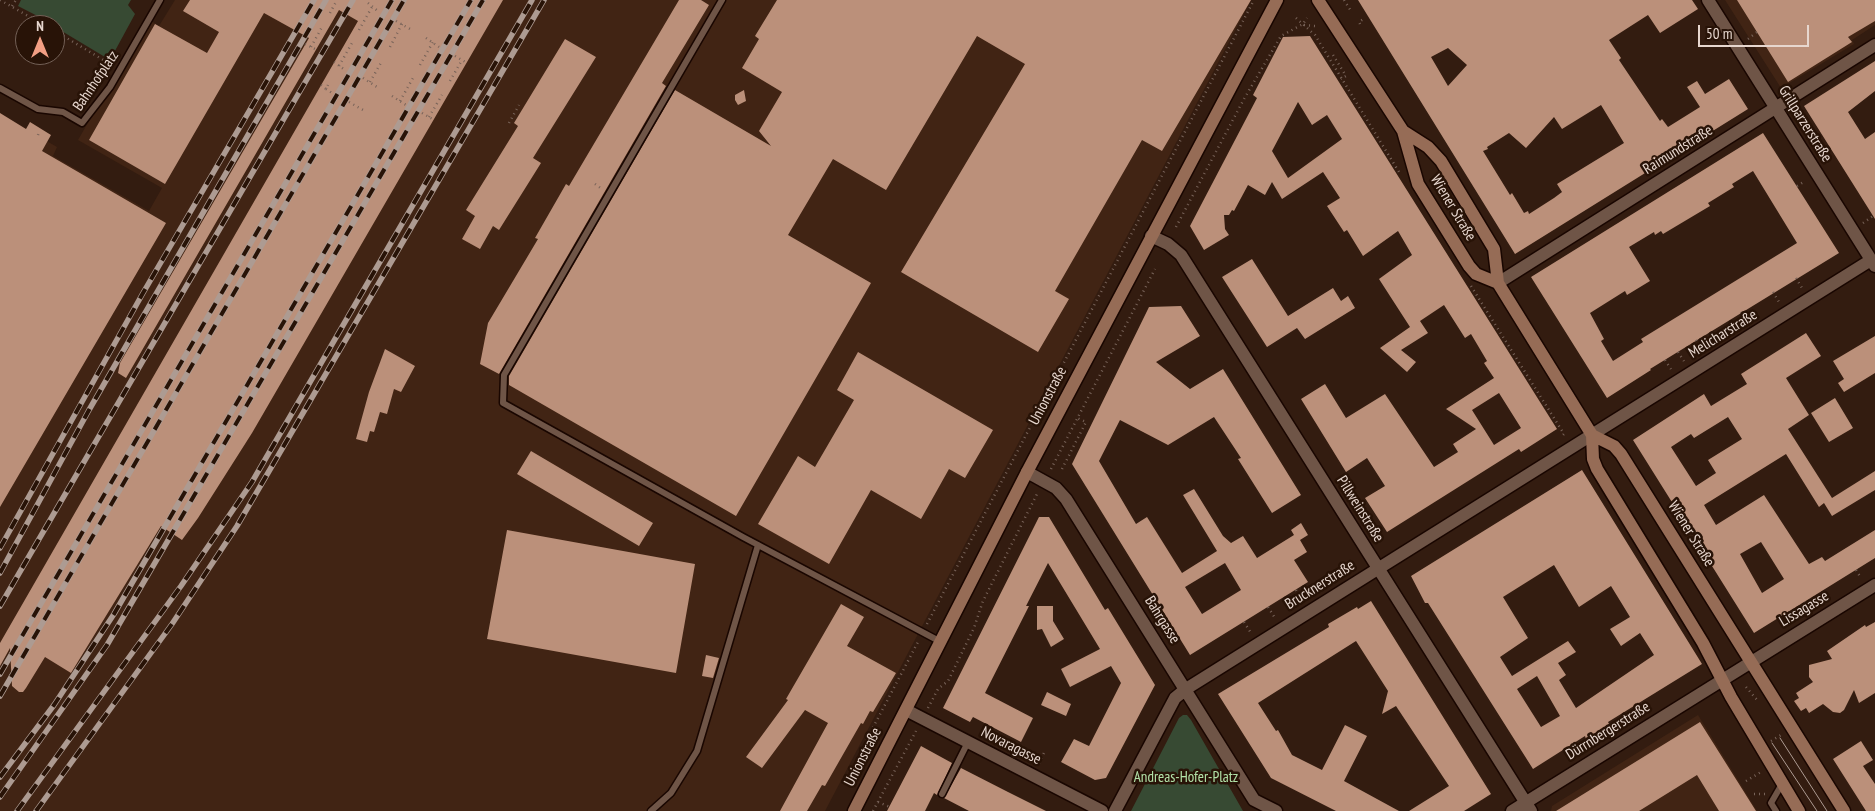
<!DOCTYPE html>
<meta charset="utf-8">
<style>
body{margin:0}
#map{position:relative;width:1875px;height:811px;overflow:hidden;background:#331c10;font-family:"PT Sans Narrow",sans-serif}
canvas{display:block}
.north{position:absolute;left:15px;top:15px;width:50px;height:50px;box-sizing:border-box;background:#281307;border:1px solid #746157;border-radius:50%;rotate:0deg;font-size:14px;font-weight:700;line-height:20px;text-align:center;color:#e7d7cf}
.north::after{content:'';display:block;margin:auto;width:18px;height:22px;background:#f39f84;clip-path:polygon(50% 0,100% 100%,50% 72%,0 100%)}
.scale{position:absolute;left:1698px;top:25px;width:111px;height:22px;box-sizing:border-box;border:2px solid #e7d7cf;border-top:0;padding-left:6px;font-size:15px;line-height:18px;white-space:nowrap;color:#e7d7cf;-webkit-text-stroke:4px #281307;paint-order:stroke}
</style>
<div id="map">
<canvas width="1875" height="811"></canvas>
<div class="north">N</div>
<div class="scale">50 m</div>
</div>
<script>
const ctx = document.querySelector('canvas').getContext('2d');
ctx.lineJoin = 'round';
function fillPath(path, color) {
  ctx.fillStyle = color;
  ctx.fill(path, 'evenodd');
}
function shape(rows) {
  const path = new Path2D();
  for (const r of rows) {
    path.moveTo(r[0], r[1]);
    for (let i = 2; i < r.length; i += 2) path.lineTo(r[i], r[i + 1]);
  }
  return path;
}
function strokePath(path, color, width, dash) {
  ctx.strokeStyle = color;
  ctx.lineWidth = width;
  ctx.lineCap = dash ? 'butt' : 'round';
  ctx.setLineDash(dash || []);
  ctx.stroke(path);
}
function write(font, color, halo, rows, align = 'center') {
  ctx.font = font + ' "PT Sans Narrow",sans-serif';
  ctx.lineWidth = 5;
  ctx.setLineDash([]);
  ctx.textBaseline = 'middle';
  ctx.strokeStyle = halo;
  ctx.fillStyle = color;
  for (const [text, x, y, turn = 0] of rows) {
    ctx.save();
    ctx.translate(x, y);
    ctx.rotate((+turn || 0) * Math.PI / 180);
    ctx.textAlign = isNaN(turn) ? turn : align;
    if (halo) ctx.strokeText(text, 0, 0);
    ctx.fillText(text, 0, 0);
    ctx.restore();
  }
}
const built = shape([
 [175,0,1251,0,825,811,0,811,0,114,57,147,53,156,149,211,162,188,78,140,148,19,159,26],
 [1725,0,1875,0,1875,25,1852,40,1854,44,1781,88],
 [1698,715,1757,811,1551,811,1552,806]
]);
const green = shape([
 [21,0,131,0,128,5,135,14,110,60,55,27,55,25,18,6],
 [1183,715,1187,715,1191,720,1243,811,1131,811,1179,718]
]);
const building = shape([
 [190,0,503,0,252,433,198,518,182,540,161,526,71,673,45,657,26,688,23,692,19,692,12,686,10,648,0,666,0,643,358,21,339,10,126,378,118,373,120,363,309,38,264,13,165,184,89,140,155,24,207,53,219,32,183,11],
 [679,0,701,0,709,5,662,83,666,86,499,374,480,364,488,323,538,239,535,238,566,184,569,186],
 [777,0,1251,0,1162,151,1142,140,1055,291,1069,299,1038,352,901,272,1025,64,977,36,886,190,833,159,788,235,871,283,736,516,509,385,509,376,675,90,771,146,759,131,782,92,742,68,759,39,755,36],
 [1358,0,1692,0,1698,9,1660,33,1648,15,1609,40,1621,58,1619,60,1660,121,1662,119,1668,127,1700,107,1687,87,1697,81,1705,94,1729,79,1748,109,1515,254],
 [1448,48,1467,65,1448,86,1431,57],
 [1601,105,1624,143,1557,184,1562,192,1554,198,1529,214,1528,211,1524,213,1512,193,1510,195,1483,151,1488,149,1487,147,1509,133,1526,148,1554,117,1562,129],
 [1737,0,1875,0,1875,21,1848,37,1852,42,1788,82],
 [1310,36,1557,429,1521,452,1519,449,1387,532,1365,498,1385,486,1367,458,1346,472,1301,399,1325,384,1346,418,1385,394,1434,467,1458,452,1453,444,1476,429,1446,409,1494,378,1484,363,1487,361,1471,334,1465,338,1444,305,1420,321,1428,333,1401,350,1416,362,1407,372,1380,348,1410,327,1379,279,1412,255,1398,231,1363,256,1347,230,1344,232,1327,206,1340,198,1323,172,1282,199,1272,182,1265,195,1248,185,1234,211,1232,210,1229,215,1224,215,1225,229,1229,235,1204,250,1190,226,1257,98,1253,95,1283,37],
 [1298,102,1312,125,1327,115,1342,139,1288,178,1272,151],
 [1499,393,1521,428,1494,445,1472,410],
 [565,39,596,57,533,158,541,163,499,230,493,226,480,249,462,239,475,216,466,210,518,126,514,123],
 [1875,61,1875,91,1848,112,1865,139,1875,132,1875,219,1804,106],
 [744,90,746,101,738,105,735,100,735,95],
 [0,113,26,129,30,122,51,135,42,151,166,223,0,507],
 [1763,133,1839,253,1650,369,1651,370,1607,398,1531,277],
 [1753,171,1797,243,1641,339,1643,342,1613,361,1601,341,1604,339,1590,313,1625,291,1627,295,1650,281,1629,247,1654,232,1655,235,1661,231,1663,234,1710,206,1708,203,1734,187,1732,184],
 [1252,259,1288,316,1333,288,1341,301,1348,296,1355,308,1305,339,1297,328,1267,347,1222,277],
 [1181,306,1200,336,1156,362,1190,389,1223,369,1301,495,1272,513,1238,459,1241,458,1214,417,1168,445,1120,420,1099,461,1136,524,1147,517,1182,573,1217,551,1183,495,1194,489,1223,536,1231,543,1243,536,1257,558,1294,535,1291,530,1301,523,1308,535,1300,540,1307,552,1294,560,1308,582,1190,655,1072,464,1149,307],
 [1225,563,1241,590,1202,614,1185,587],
 [1806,333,1821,356,1786,378,1809,415,1788,429,1832,498,1875,471,1875,490,1832,516,1824,503,1819,507,1786,454,1704,505,1716,525,1764,495,1809,564,1822,557,1825,561,1875,530,1875,558,1754,633,1633,440,1704,394,1711,406,1747,384,1741,374],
 [1728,417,1742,439,1708,460,1716,473,1696,486,1671,447,1691,434,1694,438],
 [1761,542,1784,579,1762,593,1740,554],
 [1875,336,1875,373,1844,392,1838,383,1844,379,1833,361],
 [385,349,415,366,401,392,394,389,387,414,380,412,374,432,370,431,367,442,356,439,369,392],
 [858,352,993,430,965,478,949,469,921,519,871,490,829,564,758,524,798,456,815,467,854,400,837,390],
 [1835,398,1853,428,1829,442,1811,413],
 [531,451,653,523,639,546,517,474],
 [1582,470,1702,664,1608,722,1609,724,1586,739,1585,736,1533,769,1428,603,1425,603,1411,576],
 [1554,565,1579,607,1611,586,1630,617,1610,629,1621,646,1640,633,1654,655,1576,708,1559,680,1566,675,1558,663,1576,652,1568,641,1512,676,1500,657,1528,638,1503,597],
 [1537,676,1560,716,1541,727,1517,689],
 [1039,517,1049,517,1105,610,1108,608,1155,685,1106,778,1095,780,1061,762,1074,739,1089,746,1121,683,1111,666,1070,687,1061,669,1100,649,1048,563,1026,606,1029,606,985,693,1033,718,1021,742,973,717,970,722,943,708],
 [507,530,695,564,676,673,487,639],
 [1371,601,1491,794,1464,811,1409,811,1449,786,1396,706,1382,714,1388,691,1356,641,1258,703,1276,731,1278,730,1292,755,1322,770,1345,725,1367,736,1344,781,1399,811,1336,811,1271,778,1218,694,1329,627,1328,624,1357,607,1358,609],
 [841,604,864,617,847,646,896,673,873,712,870,711,863,724,861,723,825,786,822,785,807,811,780,811,828,723,805,710,762,768,746,757,788,700,786,699],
 [1037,606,1053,606,1053,621,1064,639,1051,647,1042,629,1037,630],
 [1875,622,1875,693,1859,703,1854,690,1844,710,1840,713,1833,712,1823,704,1809,713,1806,708,1801,711,1794,701,1799,698,1796,693,1813,682,1809,677,1809,665,1832,659,1827,651,1865,625,1866,627],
 [706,655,719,658,713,678,702,676],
 [1047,692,1071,704,1066,716,1041,705],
 [1700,722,1756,811,1719,811,1697,775,1639,811,1556,811],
 [1861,741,1873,760,1863,766,1875,784,1875,811,1866,811,1833,759],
 [921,746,952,763,937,795,934,793,925,811,887,811],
 [961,768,1008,792,1046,811,969,811,944,798]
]);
const path = shape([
 [0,0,44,25],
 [1344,0,1351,11],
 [368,3,379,12],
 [12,6,16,0],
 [330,13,337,0],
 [1296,18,1315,35,1399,172],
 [396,21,410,29],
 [1360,24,1359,22,1365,18],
 [1304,25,1315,26],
 [359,30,372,7],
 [55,31,110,64],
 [426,38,439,47],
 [1748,39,1757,32],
 [305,44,317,50],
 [311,47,322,27],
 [390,47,402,24],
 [1333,55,1346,76,1341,79],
 [455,56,467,63],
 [334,62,345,70],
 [420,65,433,42],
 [339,66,352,43],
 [363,78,377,87],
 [450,81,462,60],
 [370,82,382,61],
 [321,85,326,89,328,85],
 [326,89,332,93],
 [392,96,406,105],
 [400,101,413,78],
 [349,102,363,110],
 [422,113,434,120],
 [429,117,442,95],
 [509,123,519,105],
 [38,135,39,132],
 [595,184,602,189],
 [1797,186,1805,181],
 [1863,223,1873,216],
 [1176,227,1244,99,1281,36,1303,24,1307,18],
 [1796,278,1802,288],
 [1471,286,1564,434,1562,436],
 [1773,292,1779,302],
 [1741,312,1747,321],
 [1696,340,1702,350],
 [1678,352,1684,361],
 [1665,360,1671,369],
 [1051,469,1155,269],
 [1062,469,1086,422,1077,418],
 [1856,570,1861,578],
 [1296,590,1302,601],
 [1804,602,1810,610],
 [1268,607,1275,618],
 [1244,622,1251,633],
 [927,624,1254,0],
 [1746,687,1758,701],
 [1635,705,1641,714],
 [928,708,938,689,948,681,974,628,983,601,1037,494],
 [866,741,919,640],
 [1771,741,1781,735],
 [1039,763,1044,753],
 [1746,781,1761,772],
 [1754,794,1765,794],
 [878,802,890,807],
 [873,811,916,731]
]);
const service = shape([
 [722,0,504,375,503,403,743,537,941,642],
 [0,88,38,109,63,112,82,123,110,87,160,0],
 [942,794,968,742],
 [651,811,671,793,697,751,758,545],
 [1776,811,1771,803,1782,784]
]);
const minor = shape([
 [1708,0,1875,266],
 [1151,236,1168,244,1181,255,1531,811],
 [1498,283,1875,45],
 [1027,472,1056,488,1066,499,1254,800,1276,811],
 [906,710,1102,811],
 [1115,811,1175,698,1186,689,1871,260],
 [1512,811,1875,585]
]);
const secondary = shape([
 [1318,0,1403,131,1418,184,1469,266,1476,274,1498,283],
 [1403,131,1428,147,1441,161,1494,249,1498,283,1592,435,1593,459,1597,469,1703,643,1731,697,1799,811],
 [1592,435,1614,446,1621,454,1844,811],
 [854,811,1027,472,1277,0]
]);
const tram = shape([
 [1780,738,1827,811],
 [1772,743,1817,811]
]);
const rail = shape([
 [0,548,143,293,314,0],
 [0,573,89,410,326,0],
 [0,606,353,0],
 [0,674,392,0],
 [0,696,404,0],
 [0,777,54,705,114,614,471,0],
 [0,797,107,645,483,0],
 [17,811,181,586,252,482,532,0],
 [36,811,172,624,237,526,544,0]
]);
const streetNames = [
 ["Bahnhofplatz",96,81,-56],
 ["Grillparzerstraße",1805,124,58],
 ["Raimundstraße",1678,150,-32],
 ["Wiener Straße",1453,208,59],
 ["Melicharstraße",1723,334,-32],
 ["Unionstraße",1048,396,-62],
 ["Pillweinstraße",1360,509,58],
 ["Wiener Straße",1691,534,58],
 ["Brucknerstraße",1320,585,-32],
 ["Lissagasse",1804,609,-31],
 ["Bahrgasse",1162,620,58],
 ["Dürrnbergerstraße",1608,731,-32],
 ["Novaragasse",1011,746,27],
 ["Unionstraße",863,757,-63]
];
const parkNames = [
 ["Andreas-Hofer-Platz",1186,778]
];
fillPath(built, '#412414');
fillPath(green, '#374a33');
fillPath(building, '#bb907a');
strokePath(service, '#190600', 9);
strokePath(minor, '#190600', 15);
strokePath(secondary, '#190600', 15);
strokePath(path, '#786359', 2.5, [1, 4]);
strokePath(service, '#6f5547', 6);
strokePath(minor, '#6f5547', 12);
strokePath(secondary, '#966c56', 12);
strokePath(tram, '#ad9b92', 1);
strokePath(rail, '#ad9b92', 5.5);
strokePath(rail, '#281307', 4, [11]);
write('15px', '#e7d7cf', '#281307', streetNames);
write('15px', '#b2e2a8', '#281307', parkNames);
</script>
